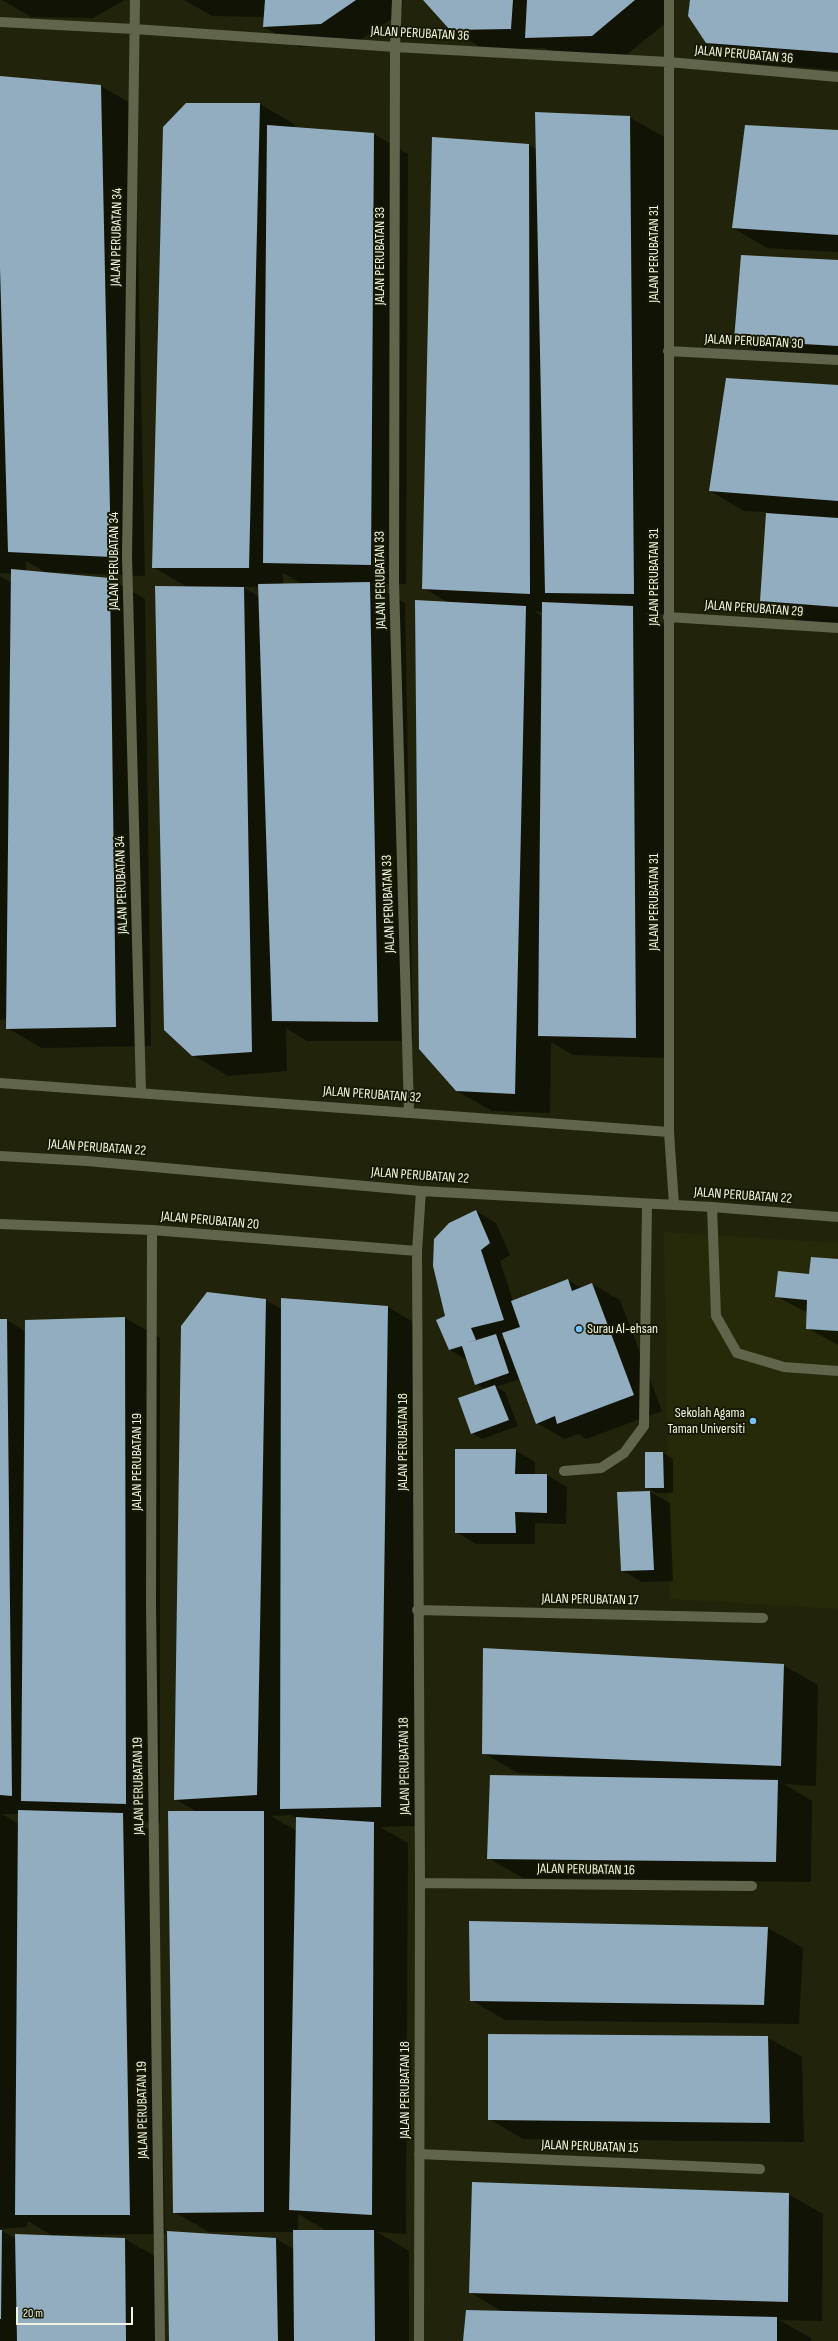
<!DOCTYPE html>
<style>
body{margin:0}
#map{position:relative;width:838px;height:2341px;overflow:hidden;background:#21240b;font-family:"Sofia Sans Condensed",sans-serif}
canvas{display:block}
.scale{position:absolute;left:16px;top:2307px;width:117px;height:18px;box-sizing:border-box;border:2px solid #f1f4e4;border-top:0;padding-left:5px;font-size:12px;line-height:14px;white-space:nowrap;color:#f1f4e4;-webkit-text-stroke:3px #171a03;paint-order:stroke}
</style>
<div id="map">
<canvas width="838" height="2341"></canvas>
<div class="scale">20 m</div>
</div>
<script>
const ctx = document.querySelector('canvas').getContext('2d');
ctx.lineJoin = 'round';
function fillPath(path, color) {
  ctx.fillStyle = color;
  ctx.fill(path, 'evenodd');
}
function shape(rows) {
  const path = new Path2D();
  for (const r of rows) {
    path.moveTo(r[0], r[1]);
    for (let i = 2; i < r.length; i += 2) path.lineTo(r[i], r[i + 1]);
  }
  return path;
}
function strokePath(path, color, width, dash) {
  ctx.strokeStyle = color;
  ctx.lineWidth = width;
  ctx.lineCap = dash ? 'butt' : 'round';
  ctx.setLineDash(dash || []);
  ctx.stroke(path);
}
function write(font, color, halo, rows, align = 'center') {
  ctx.font = font + ' "Sofia Sans Condensed",sans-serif';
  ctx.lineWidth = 4;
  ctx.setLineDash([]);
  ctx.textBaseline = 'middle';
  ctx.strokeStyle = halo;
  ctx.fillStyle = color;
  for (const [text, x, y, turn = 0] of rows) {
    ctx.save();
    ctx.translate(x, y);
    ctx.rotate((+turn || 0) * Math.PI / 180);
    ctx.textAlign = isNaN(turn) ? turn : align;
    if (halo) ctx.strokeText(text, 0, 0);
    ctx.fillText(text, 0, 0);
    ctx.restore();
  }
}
const built = shape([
 [664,1232,838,1243,838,1609,670,1599]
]);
const shadow = shape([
 [2,0,125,0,93,18,31,17],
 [184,0,403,0,402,12,356,43,299,47,264,27,265,17,212,16],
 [424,0,673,0,672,18,626,55,560,57,545,48,485,50,450,29],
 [691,0,838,0,838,70,742,63,707,42],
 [0,77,101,86,135,106,145,576,50,572,50,574,110,579,145,599,151,1046,42,1048,7,1028,7,1019,0,1020,0,576,12,583,12,574,0,573],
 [26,561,47,573,26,571],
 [260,104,294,124,294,128,374,134,408,154,406,584,371,584,405,603,413,1041,307,1041,286,1028,287,1071,228,1076,193,1055,189,588,153,567],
 [283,573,295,580,302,584,283,584],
 [242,587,259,587,260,597],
 [629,117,664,137,669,614,644,613,668,627,670,1058,573,1055,551,1042,550,1113,492,1111,457,1091,449,603,423,588,433,138,529,145,536,149],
 [534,611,543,612,543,617],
 [838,131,838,252,767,248,733,228],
 [838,261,838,363,770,359,735,339],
 [838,386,838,624,796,620,762,600,767,512,744,511,710,491],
 [476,1211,496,1223,510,1255,500,1261,513,1301,568,1280,581,1288,592,1284,620,1300,662,1411,586,1439,578,1434,565,1439,537,1423,520,1379,496,1387,505,1392,518,1426,482,1439,472,1433,485,1389,476,1384,467,1360,450,1350,446,1316],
 [504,1336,506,1341,499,1337],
 [838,1260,838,1345,807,1328,808,1313,777,1297],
 [265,1300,282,1309,388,1307,422,1327,415,1826,380,1827,408,1843,406,2234,377,2232,409,2251,409,2341,170,2341,276,2239,295,2250,294,2232,209,2232,174,2212,197,1812,175,1799],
 [291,1815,297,1818,297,1831,271,1816],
 [298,2214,327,2231,298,2231],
 [125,1318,160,1338,160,1823,136,1822,157,1834,165,2234,51,2235,28,2221,27,2227,0,2229,0,1320,7,1320,26,1332,26,1321],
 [2,1814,19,1814,19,1824],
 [515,1450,535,1462,535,1475,547,1475,567,1487,566,1524,535,1523,535,1544,476,1544,456,1532],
 [663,1453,673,1459,673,1493,656,1493,646,1487],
 [650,1492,670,1503,673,1581,642,1582,622,1570],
 [783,1665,818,1685,816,1786,784,1784,812,1801,811,1882,523,1878,488,1858,566,1775,518,1773,483,1753],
 [470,1922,768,1928,803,1948,799,2024,505,2020,471,2000],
 [767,2037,802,2057,804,2142,523,2139,489,2119],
 [788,2194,823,2214,822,2321,779,2320,811,2338,811,2341,464,2341,503,2312,470,2292],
 [0,2230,16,2239,16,2235,125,2239,160,2259,160,2341,0,2341]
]);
const building = shape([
 [265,0,356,0,321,24,263,27],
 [423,0,513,0,511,29,450,30],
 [527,0,635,0,592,36,525,38],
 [690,0,838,0,838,53,706,43,688,16],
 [0,76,101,85,111,557,8,552,0,268],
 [186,103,260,103,249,568,152,568,163,127],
 [535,112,630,116,634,594,545,593],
 [267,125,374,133,371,565,263,563],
 [745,125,838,130,838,235,732,228],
 [432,137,529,144,530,594,422,589],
 [741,255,838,260,838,346,734,340],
 [726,378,838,385,838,501,709,491],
 [766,513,838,518,838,607,760,601],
 [11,569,110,578,116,1027,6,1029],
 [370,582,378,1022,272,1021,258,584],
 [155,586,244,587,252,1052,192,1056,164,1030],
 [415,600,526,606,515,1094,456,1091,419,1049],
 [542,602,633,606,636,1038,538,1036],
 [476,1210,490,1243,481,1250,504,1320,471,1328,476,1340,467,1343,496,1334,509,1373,475,1385,462,1346,449,1350,436,1320,445,1316,433,1266,434,1239,449,1223],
 [811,1257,838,1259,838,1331,806,1329,807,1300,775,1297,778,1271,809,1274],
 [568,1279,572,1291,592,1283,634,1395,557,1424,555,1416,536,1424,502,1333,520,1327,511,1301],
 [207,1292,266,1299,257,1795,174,1800,181,1326],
 [281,1298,388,1306,381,1807,280,1809],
 [125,1317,126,1804,21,1801,25,1320],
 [0,1319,7,1319,12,1796,0,1795],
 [495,1385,509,1420,471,1434,458,1398],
 [455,1449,516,1449,515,1474,547,1474,547,1513,515,1512,516,1533,455,1533],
 [645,1452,663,1452,664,1488,645,1488],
 [650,1491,654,1570,621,1571,617,1492],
 [483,1648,784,1664,781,1766,482,1754],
 [490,1775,778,1780,776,1862,487,1859],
 [18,1810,123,1813,130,2215,15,2215],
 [168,1811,264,1811,264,2212,173,2213],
 [296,1817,374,1822,372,2215,289,2210],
 [469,1921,768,1927,764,2005,470,2001],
 [488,2034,768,2036,770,2123,488,2120],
 [472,2182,789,2193,788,2302,469,2293],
 [0,2230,2,2230,1,2319,0,2319],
 [293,2230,374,2230,375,2341,294,2341],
 [167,2231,276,2238,278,2341,169,2341],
 [15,2234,125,2238,126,2341,17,2341],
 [466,2310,777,2317,777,2341,463,2341]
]);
const minor = shape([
 [135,0,127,556,141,1093],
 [397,0,395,47,394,582,409,1112],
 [0,22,134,29,395,47,668,62,838,77],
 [668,351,838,360],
 [668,617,838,628],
 [0,1083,669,1132,674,1205],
 [669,1132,669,0],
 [0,1156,87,1161,421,1191,712,1207,838,1217],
 [712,1207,716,1316,737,1353,784,1367,838,1371],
 [0,1224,152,1230,417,1251],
 [152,1230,151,1605,160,2341],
 [564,1471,601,1468,624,1453,644,1426,647,1204],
 [417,1610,763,1618],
 [420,1883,752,1886],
 [419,2154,760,2169],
 [419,2341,420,1883,417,1251,421,1191]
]);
const markers = [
 [579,1329,4,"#77c0f7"],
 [753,1421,4,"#77c0f7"]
];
const streetNames = [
 ["JALAN PERUBATAN 36",420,34,3],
 ["JALAN PERUBATAN 36",744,55,5],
 ["JALAN PERUBATAN 34",117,237,-89],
 ["JALAN PERUBATAN 31",654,254,-90],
 ["JALAN PERUBATAN 33",380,256,-90],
 ["JALAN PERUBATAN 30",754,342,3],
 ["JALAN PERUBATAN 34",114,561,-90],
 ["JALAN PERUBATAN 31",654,577,-90],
 ["JALAN PERUBATAN 33",381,580,-91],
 ["JALAN PERUBATAN 29",754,609,4],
 ["JALAN PERUBATAN 34",122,885,-92],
 ["JALAN PERUBATAN 31",654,902,-90],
 ["JALAN PERUBATAN 33",389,904,-92],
 ["JALAN PERUBATAN 32",372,1095,4],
 ["JALAN PERUBATAN 22",97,1148,4],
 ["JALAN PERUBATAN 22",420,1176,4],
 ["JALAN PERUBATAN 22",743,1196,4],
 ["JALAN PERUBATAN 20",210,1221,5],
 ["JALAN PERUBATAN 18",403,1442,-90],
 ["JALAN PERUBATAN 19",137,1462,-90],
 ["JALAN PERUBATAN 17",590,1600,1],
 ["JALAN PERUBATAN 18",405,1766,-91],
 ["JALAN PERUBATAN 19",139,1786,-91],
 ["JALAN PERUBATAN 16",586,1870,1],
 ["JALAN PERUBATAN 18",405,2090,-90],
 ["JALAN PERUBATAN 19",143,2110,-91],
 ["JALAN PERUBATAN 15",590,2147,2]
];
const poiNames = [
 ["Surau Al-ehsan",587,1329],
 ["Sekolah Agama",745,1413,"right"],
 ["Taman Universiti",745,1429,"right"]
];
fillPath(built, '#262a09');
fillPath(shadow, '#0007');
fillPath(building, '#92acc0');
strokePath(minor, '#60654c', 10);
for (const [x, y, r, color] of markers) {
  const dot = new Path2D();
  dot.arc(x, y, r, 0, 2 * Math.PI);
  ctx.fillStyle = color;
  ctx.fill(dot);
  strokePath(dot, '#171a03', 1.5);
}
write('14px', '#f1f4e4', '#171a03', streetNames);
write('14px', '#f1f4e4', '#171a03', poiNames, 'left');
</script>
